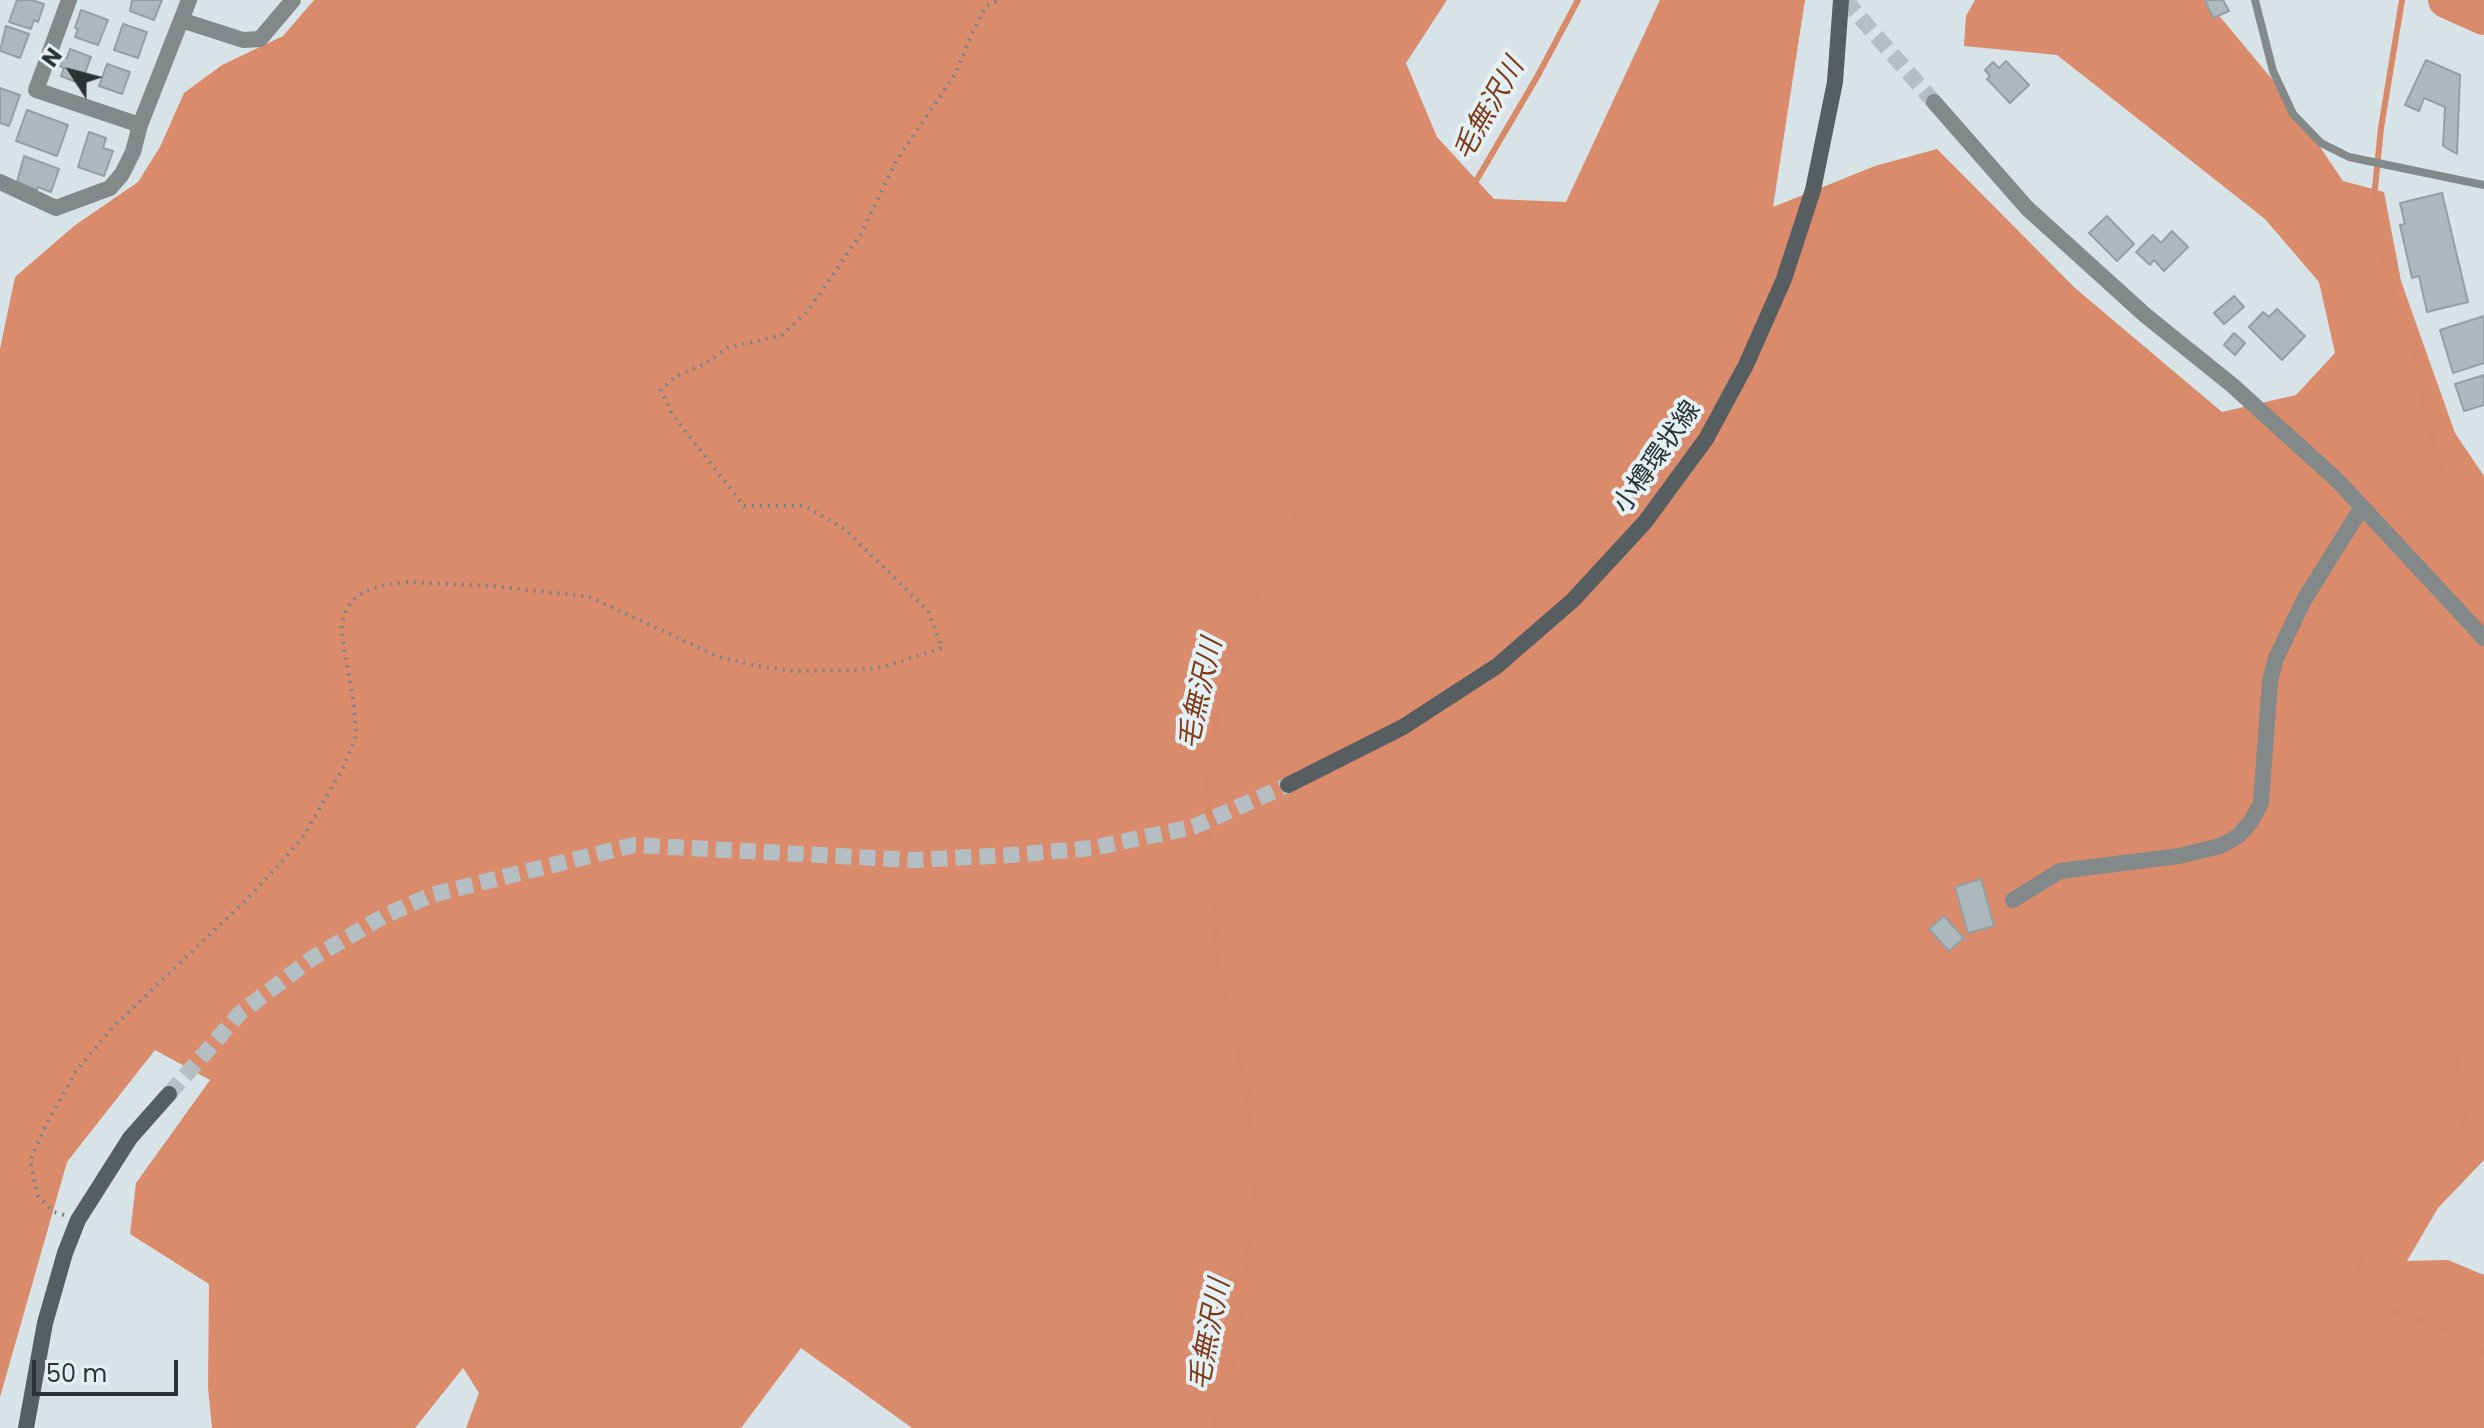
<!DOCTYPE html>
<meta charset="utf-8">
<style>
body{margin:0}
#map{position:relative;width:2484px;height:1428px;overflow:hidden;background:#d7e3e7;font-family:Poppins,sans-serif}
canvas{display:block}
.north{position:absolute;left:32px;top:32px;width:80px;height:80px;-webkit-text-stroke:6px #e4f1f4;paint-order:stroke;rotate:306deg;font-size:22px;font-weight:700;line-height:32px;text-align:center;color:#2c3132}
.north::after{content:'';display:block;margin:auto;width:28px;height:36px;background:#2c3132;clip-path:polygon(50% 0,100% 100%,50% 72%,0 100%)}
.scale{position:absolute;left:32px;top:1360px;width:146px;height:36px;box-sizing:border-box;border:4px solid #2c3132;border-top:0;padding-left:10px;font-size:24px;line-height:28px;white-space:nowrap;color:#2c3132;-webkit-text-stroke:6px #e4f1f4;paint-order:stroke}
</style>
<div id="map">
<canvas width="2484" height="1428"></canvas>
<div class="north">N</div>
<div class="scale">50 m</div>
</div>
<script>
const ctx = document.querySelector('canvas').getContext('2d');
ctx.lineJoin = 'round';
function fillPath(path, color) {
  ctx.fillStyle = color;
  ctx.fill(path, 'evenodd');
}
function shape(rows) {
  const path = new Path2D();
  for (const r of rows) {
    path.moveTo(r[0], r[1]);
    for (let i = 2; i < r.length; i += 2) path.lineTo(r[i], r[i + 1]);
  }
  return path;
}
function strokePath(path, color, width, dash) {
  ctx.strokeStyle = color;
  ctx.lineWidth = width;
  ctx.lineCap = dash ? 'butt' : 'round';
  ctx.setLineDash(dash || []);
  ctx.stroke(path);
}
function write(font, color, halo, rows, align = 'center') {
  ctx.font = font + ' Poppins,"Noto Sans JP",sans-serif';
  ctx.lineWidth = 8;
  ctx.setLineDash([]);
  ctx.textBaseline = 'middle';
  ctx.strokeStyle = halo;
  ctx.fillStyle = color;
  for (const [text, x, y, turn = 0] of rows) {
    ctx.save();
    ctx.translate(x, y);
    ctx.rotate((+turn || 0) * Math.PI / 180);
    ctx.textAlign = isNaN(turn) ? turn : align;
    if (halo) ctx.strokeText(text, 0, 0);
    ctx.fillText(text, 0, 0);
    ctx.restore();
  }
}
const forest = shape([
 [314,0,1447,0,1406,63,1437,137,1494,199,1566,202,1660,0,1805,0,1773,207,1875,166,1937,149,2075,288,2222,412,2296,395,2335,353,2319,282,2265,219,2057,55,1964,46,1966,16,1975,0,2206,0,2282,91,2343,181,2384,192,2401,281,2455,433,2484,476,2484,1160,2438,1208,2407,1261,2448,1260,2484,1275,2484,1428,912,1428,801,1348,741,1428,466,1428,479,1393,463,1368,415,1428,212,1428,208,1388,209,1284,130,1234,136,1183,210,1080,155,1050,67,1162,0,1397,0,349,15,277,74,226,138,182,160,147,184,93,222,65,283,36]
]);
const stream = shape([
 [2402,0,2381,128,2372,218,2398,308,2415,343,2419,381,2437,458,2453,495,2484,530],
 [2484,1006,2472,1020,2460,1043,2457,1063,2464,1118,2459,1137,2440,1164,2392,1201,2368,1228,2361,1248,2358,1273,2364,1293,2383,1307,2443,1328,2484,1354],
 [1214,1428,1235,1353,1255,1204,1248,1094,1218,965,1206,779,1229,650,1305,495,1425,268,1537,77,1578,0]
]);
const river = shape([
 [2446,0,2484,17]
]);
const building = shape([
 [17,0,32,0,44,4,38,22,34,20,31,29,9,22,17,0],
 [132,0,162,0,154,20,130,11,132,0],
 [2205,0,2223,0,2229,11,2213,18,2205,0],
 [81,10,108,20,98,45,75,37,78,29,75,28,81,10],
 [123,24,147,32,138,58,114,50,123,24],
 [6,26,29,34,20,58,0,51,6,26],
 [70,49,91,57,81,84,61,76,64,68,60,66,63,57,67,58,70,49],
 [2426,60,2460,75,2457,154,2443,146,2445,107,2424,98,2419,111,2405,105,2426,60],
 [2006,61,2029,85,2010,103,1987,79,1990,76,1985,70,1993,62,1999,68,2006,61],
 [107,64,130,72,122,94,99,86,107,64],
 [0,88,20,95,9,126,0,123,0,88],
 [27,110,68,125,57,156,16,141,27,110],
 [89,132,106,138,103,148,113,151,104,176,78,167,89,132],
 [24,156,59,169,51,192,38,187,37,190,17,182,24,156],
 [2442,193,2468,302,2427,312,2419,276,2412,278,2400,225,2405,224,2400,203,2442,193],
 [2107,216,2134,244,2117,261,2089,233,2107,216],
 [2172,231,2188,247,2164,271,2154,260,2150,265,2136,252,2153,235,2161,243,2172,231],
 [2234,296,2244,307,2224,324,2214,313,2234,296],
 [2277,309,2305,336,2282,360,2249,327,2263,312,2269,317,2277,309],
 [2484,316,2484,363,2453,373,2440,330,2484,316],
 [2234,333,2245,343,2235,355,2224,345,2234,333],
 [2484,375,2484,405,2464,411,2455,384,2484,375],
 [1981,879,1994,926,1968,933,1955,887,1981,879],
 [1944,916,1964,938,1949,951,1929,929,1944,916]
]);
const tertiaryTunnel = shape([
 [1845,0,1934,102]
]);
const secondaryTunnel = shape([
 [169,1094,240,1013,311,959,384,916,431,895,634,845,913,860,1012,855,1092,848,1193,827,1288,785]
]);
const path = shape([
 [64,1215,54,1212,38,1196,30,1161,45,1127,76,1071,114,1026,247,899,278,866,303,837,343,768,356,736,354,705,341,629,344,614,352,601,363,592,380,586,407,582,492,586,590,597,719,657,757,666,795,671,856,670,883,667,942,648,928,611,846,530,805,506,744,506,672,414,661,390,676,376,705,364,727,348,782,335,807,312,861,234,896,161,956,73,972,33,986,6,1000,0]
]);
const service = shape([
 [2255,0,2273,71,2293,114,2321,143,2349,157,2484,185]
]);
const minor = shape([
 [69,0,36,90,140,125],
 [181,20,243,40,260,39,293,0],
 [0,182,56,208,110,188,122,174,133,152,140,125,189,0],
 [2013,900,2060,871,2179,856,2220,846,2238,836,2250,823,2261,803,2270,681,2276,658,2304,600,2362,507]
]);
const tertiary = shape([
 [1934,102,2027,208,2145,315,2232,385,2338,481,2484,638]
]);
const secondary = shape([
 [1288,785,1403,727,1497,666,1573,600,1645,522,1706,439,1746,365,1784,279,1813,190,1835,82,1841,0],
 [26,1428,45,1323,65,1253,78,1220,130,1138,169,1094]
]);
const streetNames = [
 ["小樽環状線",1658,458,-55]
];
const waterNames = [
 ["毛無沢川",1490,110,-60],
 ["毛無沢川",1202,694,-77],
 ["毛無沢川",1211,1335,-79]
];
fillPath(forest, '#da8b6c');
strokePath(stream, '#d78969', 6);
strokePath(river, '#d78969', 36);
fillPath(building, '#acb8bb');
strokePath(building, '#949fa2', 2);
strokePath(tertiaryTunnel, '#b5bfc3', 16, [16, 8]);
strokePath(secondaryTunnel, '#b5bfc3', 16, [16, 8]);
strokePath(path, '#7c8486', 4, [2, 6]);
strokePath(service, '#838889', 8);
strokePath(minor, '#838889', 16);
strokePath(tertiary, '#838889', 16);
strokePath(secondary, '#575e60', 16);
write('26px', '#2c3132', '#e4f1f4', streetNames);
write('italic 28px', '#813a19', '#e4f1f4', waterNames);
</script>
